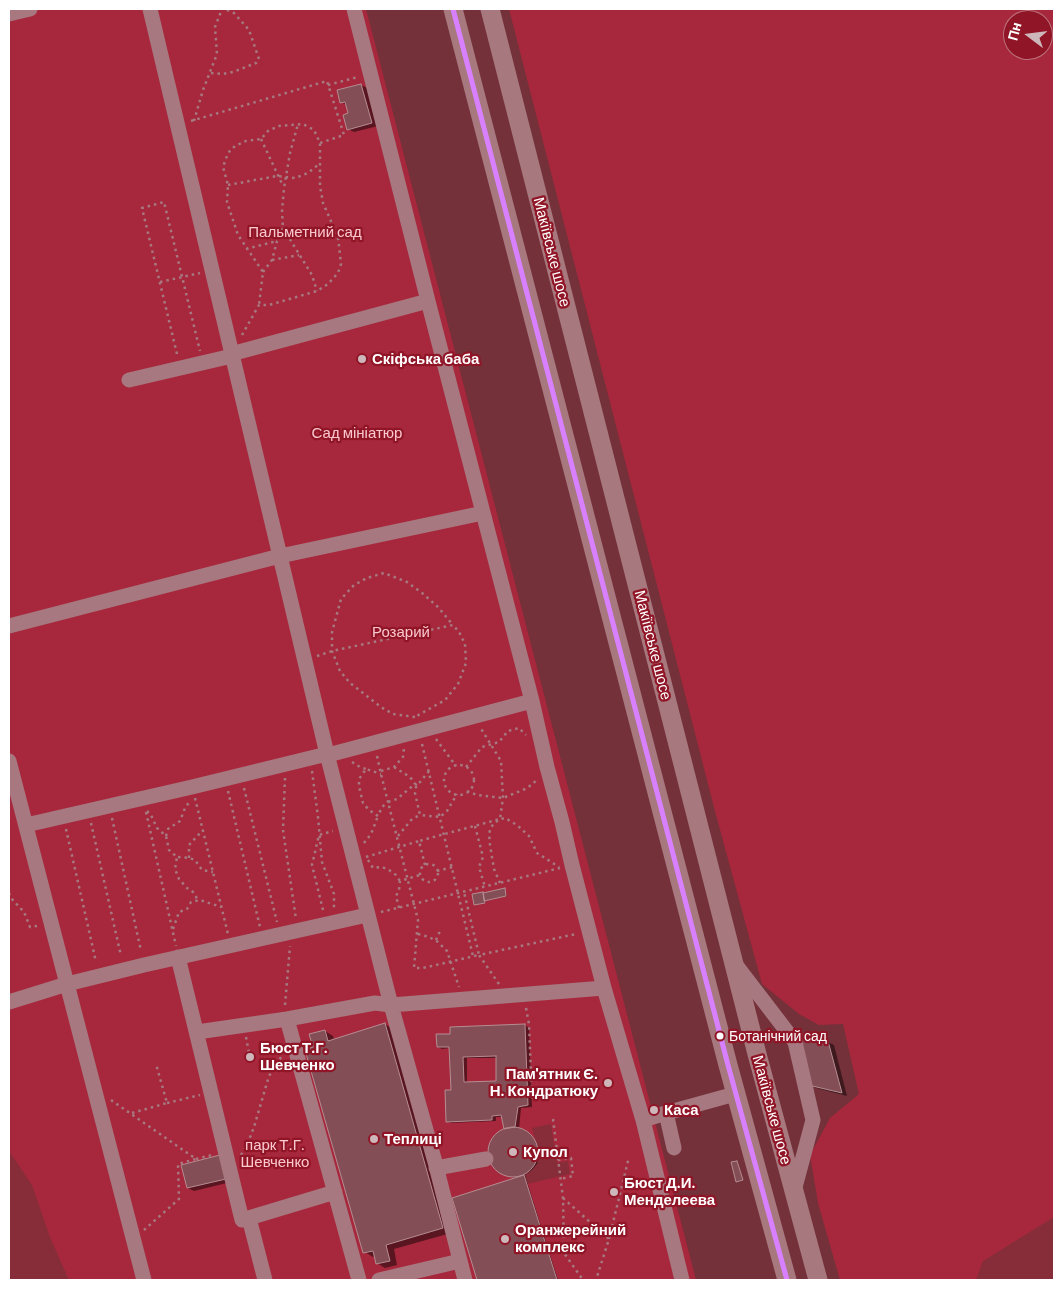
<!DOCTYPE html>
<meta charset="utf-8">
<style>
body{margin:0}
#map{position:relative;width:1063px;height:1289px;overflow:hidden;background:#74313a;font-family:Barlow,sans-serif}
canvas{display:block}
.frame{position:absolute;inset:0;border:10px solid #fff;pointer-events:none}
.north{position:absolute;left:1003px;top:10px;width:50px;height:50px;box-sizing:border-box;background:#901526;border:1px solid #bc737d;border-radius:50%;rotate:285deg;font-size:14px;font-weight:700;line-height:20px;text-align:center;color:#fff}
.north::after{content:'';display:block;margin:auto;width:18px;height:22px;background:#ceb7ba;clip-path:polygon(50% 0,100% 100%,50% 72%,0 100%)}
</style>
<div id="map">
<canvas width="1063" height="1289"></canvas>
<div class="frame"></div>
<div class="north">Пн</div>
</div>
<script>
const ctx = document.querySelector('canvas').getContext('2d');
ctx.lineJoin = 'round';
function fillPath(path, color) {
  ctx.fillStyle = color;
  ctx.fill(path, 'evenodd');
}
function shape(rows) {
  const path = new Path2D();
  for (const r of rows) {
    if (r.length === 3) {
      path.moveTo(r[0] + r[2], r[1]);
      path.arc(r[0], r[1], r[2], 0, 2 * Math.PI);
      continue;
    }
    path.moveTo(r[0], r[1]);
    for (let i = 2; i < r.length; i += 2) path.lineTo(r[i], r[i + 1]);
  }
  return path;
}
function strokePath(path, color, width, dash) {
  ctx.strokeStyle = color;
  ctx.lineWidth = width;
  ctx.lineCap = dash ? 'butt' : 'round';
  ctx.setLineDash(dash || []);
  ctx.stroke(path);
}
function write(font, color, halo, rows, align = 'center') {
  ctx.font = font + ' Barlow,sans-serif';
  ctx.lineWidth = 4.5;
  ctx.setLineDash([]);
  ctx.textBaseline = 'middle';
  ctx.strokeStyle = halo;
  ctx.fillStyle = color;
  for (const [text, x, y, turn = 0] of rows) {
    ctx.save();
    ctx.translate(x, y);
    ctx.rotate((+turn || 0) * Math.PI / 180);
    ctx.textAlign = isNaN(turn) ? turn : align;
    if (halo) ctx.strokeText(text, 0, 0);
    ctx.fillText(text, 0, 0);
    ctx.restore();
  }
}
const green = shape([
 [9,9,366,9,696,1280,9,1280],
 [509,9,1054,9,1054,1280,840,1280,818,1203,810,1155,830,1118,859,1094,843,1024,819,1025,799,1014,762,984,716,815],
 [1013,20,1043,20,1043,50,1013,50]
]);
const water = shape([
 [551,1124,557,1163,568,1161,570,1174,527,1184,524,1175,531,1170,536,1163,538,1156,537,1147,532,1128],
 [9,1151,32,1185,50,1237,69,1280,9,1280],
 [1054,1217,1054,1280,976,1280,983,1261]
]);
const shadow = shape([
 [361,85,367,88,378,126,354,132,348,129,350,114,348,106,341,102,338,91],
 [504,889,507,896,485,901,486,903,475,904],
 [385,1024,393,1029,451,1233,394,1249,397,1265,385,1268,377,1263,375,1256,373,1257,365,1252,314,1048,325,1031,333,1036,334,1040],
 [525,1025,529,1028,532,1107,521,1108,519,1129,531,1136,538,1149,539,1157,537,1164,532,1170,525,1175,558,1280,479,1280,453,1199,517,1178,507,1176,498,1171,492,1164,489,1157,489,1148,492,1140,497,1134,506,1130,503,1117,496,1117,496,1121,451,1123,447,1121,452,1091,450,1048,442,1049,438,1047,452,1035],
 [467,1058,497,1058,498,1083,467,1083],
 [828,1042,834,1045,847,1096,816,1088,809,1084],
 [220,1156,231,1182,194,1191,188,1188],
 [737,1162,743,1180,738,1182,737,1181]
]);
const building = shape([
 [361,84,372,123,347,130,343,115,348,113,345,102,340,103,337,90,361,84],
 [505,888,506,896,484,901,483,893,505,888],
 [483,892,485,903,474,905,472,894,483,892],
 [385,1023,443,1228,386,1245,390,1261,376,1264,373,1251,363,1253,305,1050,313,1047,309,1034,325,1030,328,1041,385,1023],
 [525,1024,528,1105,518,1107,515,1127,504,1129,501,1115,492,1116,492,1120,446,1122,445,1090,451,1090,449,1047,437,1047,436,1034,450,1034,450,1027,525,1024],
 [496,1056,496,1081,464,1082,463,1057,496,1056],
 [795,1032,828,1041,842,1093,808,1085,795,1032],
 [513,1152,25],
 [220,1155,226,1179,187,1188,181,1165,220,1155],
 [737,1161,743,1180,736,1182,731,1162,737,1161],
 [524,1175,557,1280,477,1280,452,1198,524,1175]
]);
const path = shape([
 [211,73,222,74,233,72,256,63,259,59,249,30,234,13,225,9],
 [328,85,358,77],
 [191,121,327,81,344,135,320,143],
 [194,121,203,90,217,54,215,27,222,9],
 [261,139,283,186],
 [228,185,277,176,295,178,308,173,319,164],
 [283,228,312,275,317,291],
 [246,249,277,241],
 [272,260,299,255],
 [263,272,272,260,277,241,283,228,282,211,284,188,290,153,298,124],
 [160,282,200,273],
 [242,335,259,305,269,305,317,291,328,284,338,273,341,264,338,237,323,203,320,186,320,143,314,130,303,124,279,126,268,131,261,139,246,141,235,146,228,153,223,167,228,185,227,202,238,235,263,272,259,305],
 [177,354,142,208,164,202,200,351],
 [317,656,332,651,453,625,459,632,465,644,466,663,458,684,445,700,415,717],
 [415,717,393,714,381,707,350,683,340,671,332,651,332,632,341,599,354,585,367,578,384,573,407,582,422,593,438,607,453,625],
 [436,739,456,766],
 [422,744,473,956],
 [377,756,381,774,388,802,382,807,378,816,369,810,363,803,359,786,359,779,366,769,381,774],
 [352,762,360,767,366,769],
 [459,780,15],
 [394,767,410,777,415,784],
 [466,767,482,747,499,742,508,731,519,728,526,735],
 [312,771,318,817,322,862,334,894,334,906,332,910],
 [381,771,394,767,403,757,404,748],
 [429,771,416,787,415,793,420,815,440,817,447,811,457,794],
 [285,778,283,830,296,919],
 [417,785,415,784,397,799,388,802,418,920,414,968,423,968,479,955,464,892],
 [244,788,277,922],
 [228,791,260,927],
 [467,791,477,795,503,798,525,789,533,784,537,779],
 [195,798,228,934],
 [147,811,151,815,157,828,166,836,169,850,177,857,175,869,179,879,187,888,193,892,198,900],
 [146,812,176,946],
 [112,818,141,951],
 [91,823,121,956],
 [475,826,483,857,479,867,485,887],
 [66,829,96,962],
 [166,836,168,829,180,821,185,808,190,801],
 [398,836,412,819,420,815],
 [364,843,371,834,378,816],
 [178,857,189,858,195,860,202,870,213,872],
 [366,857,419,841],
 [189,858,189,845,203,830],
 [368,860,373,868,382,867,389,870,396,875,400,881],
 [429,873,9],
 [425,865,419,841,500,819,503,798,501,761,480,727],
 [437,871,453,867],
 [500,883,494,869,490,845,489,833,493,824,500,819,505,818,517,825,529,836,537,853,559,867],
 [9,893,10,897,24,912,30,927,37,926],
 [399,908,396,896,399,890,400,881,420,875],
 [323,910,312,865,319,835,333,831],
 [381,912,560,868],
 [173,929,179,912,187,909,191,902,200,900,221,907],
 [418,934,429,937,438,942,447,951,459,987],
 [436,940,439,933,442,934],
 [499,984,479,955,576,934],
 [285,1005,290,946],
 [526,1008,529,1024,532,1099],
 [246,1037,249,1053],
 [111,1100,196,1159,178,1164,179,1199,144,1230],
 [167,1103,200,1095],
 [132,1113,167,1103,156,1064],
 [553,1119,563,1198,564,1253,583,1280],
 [241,1155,247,1145,254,1127,269,1076,283,1054],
 [196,1159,212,1155],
 [558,1160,571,1158,573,1176,561,1179],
 [563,1198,609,1239,596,1280],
 [609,1239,629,1157]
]);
const minor = shape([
 [150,9,327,754,391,1005,375,1003,287,1019,359,1280],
 [354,9,428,301,532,701,547,767,562,822,572,865,604,988],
 [9,14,30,9],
 [231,354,428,301],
 [129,380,232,356],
 [9,626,280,556,483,513],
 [328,755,532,701],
 [9,761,144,1280],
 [26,825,192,787,327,754],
 [178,957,242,1220,335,1192],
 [736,965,795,1042,813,1120,794,1191],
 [9,1002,67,984,144,965,367,915],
 [197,1032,287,1019],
 [643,1120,682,1280],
 [674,1148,666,1113,735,1094],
 [436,1168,486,1159],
 [249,1218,265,1280],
 [379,1280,460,1261],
 [465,1280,435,1162,391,1005,604,988,643,1120,666,1113]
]);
const major = shape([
 [453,9,728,1065,787,1280],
 [490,9,757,1054,818,1280]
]);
const bus1 = shape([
 [453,9,728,1065,787,1280]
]);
const markers = [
 [362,359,5,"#ceb7ba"],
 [720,1036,4.5,"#fff"],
 [250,1057,5,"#ceb7ba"],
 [608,1083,5,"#ceb7ba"],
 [654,1110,5,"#ceb7ba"],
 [374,1139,5,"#ceb7ba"],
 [513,1152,5,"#ceb7ba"],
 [614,1192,5,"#ceb7ba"],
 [505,1239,5,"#ceb7ba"]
];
const busNames = [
 ["Ботанічний сад",729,1036]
];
const parkNames = [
 ["Пальметний сад",305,232],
 ["Сад мініатюр",357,433],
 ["Розарий",401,632],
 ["парк Т.Г.",275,1145],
 ["Шевченко",275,1162]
];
const streetNames = [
 ["Макіївське шосе",552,252,76],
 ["Макіївське шосе",653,645,76],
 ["Макіївське шосе",772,1110,75]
];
const poiNames = [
 ["Скіфська баба",372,359],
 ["Бюст Т.Г.",260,1048],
 ["Шевченко",260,1065],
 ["Пам'ятник Є.",598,1074,"right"],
 ["Н. Кондратюку",598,1091,"right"],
 ["Каса",664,1110],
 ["Теплиці",384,1139],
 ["Купол",523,1152],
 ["Бюст Д.И.",624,1183],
 ["Менделеева",624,1200],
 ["Оранжерейний",515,1230],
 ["комплекс",515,1247]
];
fillPath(green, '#a7283c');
fillPath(water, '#872d3a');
fillPath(shadow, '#0007');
fillPath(building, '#844e56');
strokePath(building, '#b58d93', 1);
strokePath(path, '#a77880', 2.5, [2.5, 4]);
strokePath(minor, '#a77880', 15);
strokePath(major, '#a7787e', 19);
strokePath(bus1, '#d880ff', 5);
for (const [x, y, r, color] of markers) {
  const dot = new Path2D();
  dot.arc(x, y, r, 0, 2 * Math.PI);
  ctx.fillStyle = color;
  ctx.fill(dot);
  strokePath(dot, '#901526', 2);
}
write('14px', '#fff', '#901526', busNames, 'left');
write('15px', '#fcc8d0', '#901526', parkNames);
write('15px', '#fff', '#901526', streetNames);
write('bold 15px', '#fff', '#901526', poiNames, 'left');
</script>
